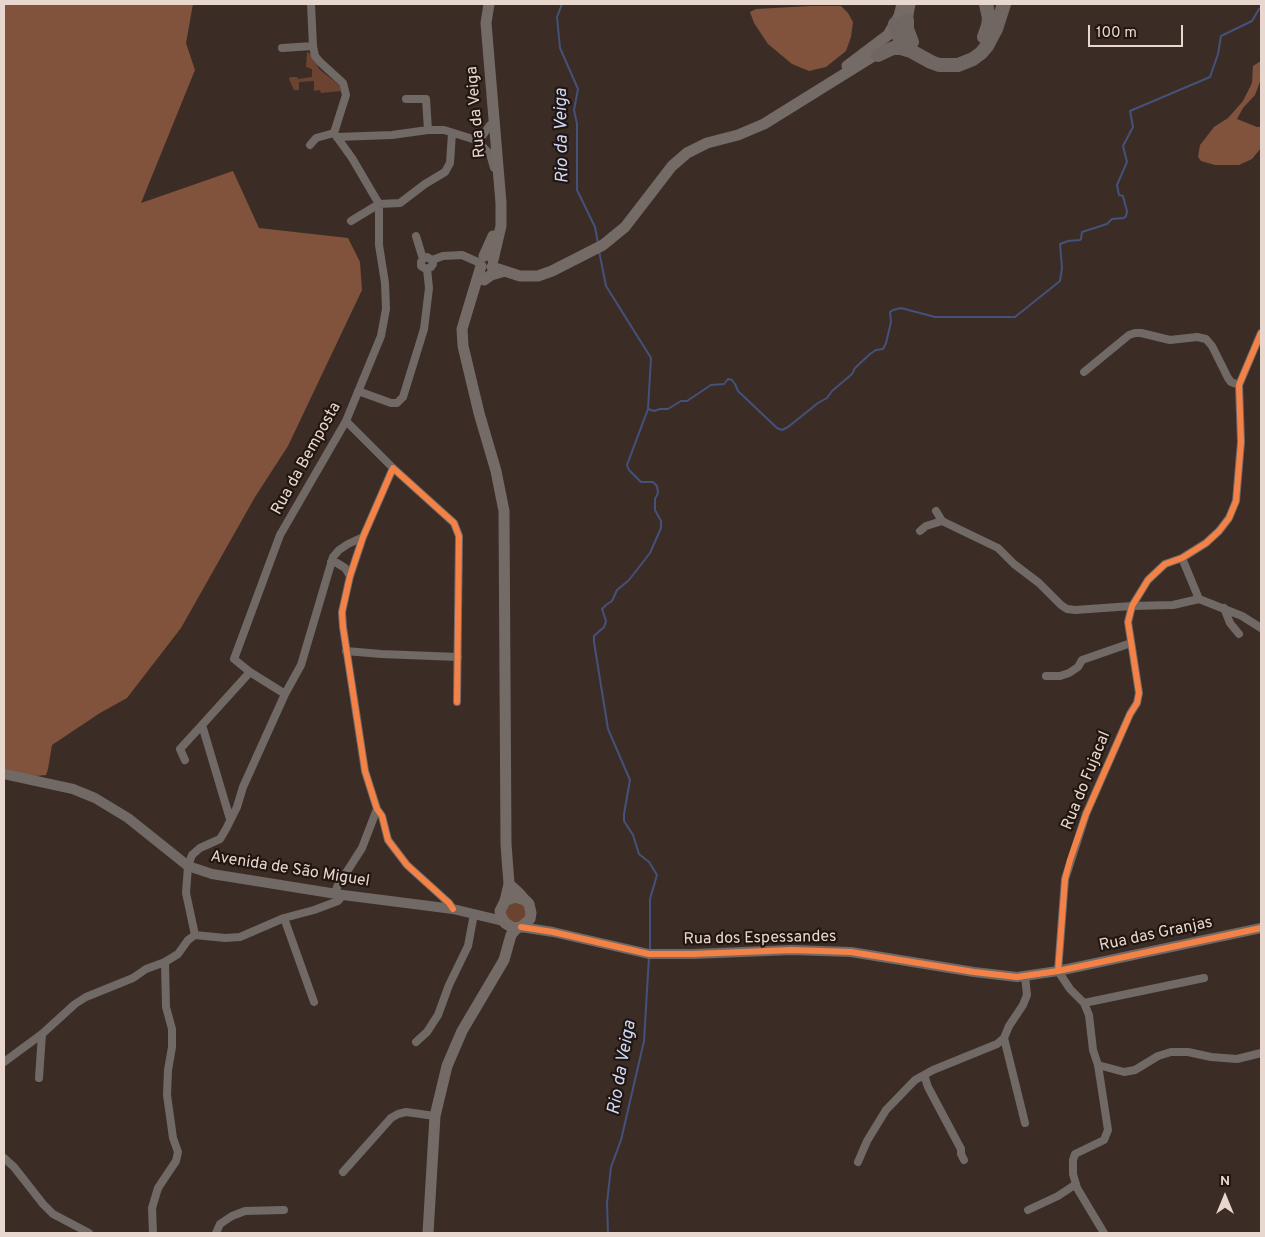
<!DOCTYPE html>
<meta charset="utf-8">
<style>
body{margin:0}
#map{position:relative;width:1265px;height:1237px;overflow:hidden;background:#3b2d26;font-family:Overpass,sans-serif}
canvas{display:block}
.frame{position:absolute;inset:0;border:5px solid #e8d7cf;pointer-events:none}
.north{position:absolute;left:1200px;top:1172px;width:50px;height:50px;-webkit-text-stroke:4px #211611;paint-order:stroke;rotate:0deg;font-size:14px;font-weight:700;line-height:20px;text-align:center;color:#e8d7cf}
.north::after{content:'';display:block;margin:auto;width:18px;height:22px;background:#e8d7cf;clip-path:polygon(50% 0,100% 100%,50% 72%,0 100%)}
.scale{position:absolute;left:1088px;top:25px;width:95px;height:22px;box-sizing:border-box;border:2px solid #e8d7cf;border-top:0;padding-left:6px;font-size:15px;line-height:18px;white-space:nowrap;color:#e8d7cf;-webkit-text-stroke:4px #211611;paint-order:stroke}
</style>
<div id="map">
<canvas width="1265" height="1237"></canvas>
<div class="frame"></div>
<div class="north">N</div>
<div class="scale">100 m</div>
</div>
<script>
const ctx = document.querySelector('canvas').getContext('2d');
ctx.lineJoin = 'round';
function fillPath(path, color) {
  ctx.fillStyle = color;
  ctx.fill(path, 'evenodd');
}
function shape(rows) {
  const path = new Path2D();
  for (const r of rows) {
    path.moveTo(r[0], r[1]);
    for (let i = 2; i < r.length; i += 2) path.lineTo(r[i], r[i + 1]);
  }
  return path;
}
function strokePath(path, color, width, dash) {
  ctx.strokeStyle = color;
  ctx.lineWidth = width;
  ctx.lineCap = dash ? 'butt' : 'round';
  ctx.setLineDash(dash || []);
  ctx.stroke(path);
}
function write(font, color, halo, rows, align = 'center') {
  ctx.font = font + ' Overpass,sans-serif';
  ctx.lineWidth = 4.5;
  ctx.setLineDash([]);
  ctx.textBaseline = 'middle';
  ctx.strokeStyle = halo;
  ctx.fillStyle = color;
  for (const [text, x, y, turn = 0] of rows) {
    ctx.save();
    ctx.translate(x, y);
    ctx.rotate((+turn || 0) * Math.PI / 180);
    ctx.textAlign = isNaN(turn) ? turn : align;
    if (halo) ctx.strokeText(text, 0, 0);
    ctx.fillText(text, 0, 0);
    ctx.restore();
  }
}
const green = shape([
 [307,52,311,54,319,69,339,85,341,91,321,93,320,90,314,91,314,81,299,82,299,90,294,90,289,79,290,77,297,77,298,79,312,77,312,69,306,67],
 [514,901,523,903,528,912,523,922,513,924,506,918,505,907]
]);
const forest = shape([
 [4,4,193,4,186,43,195,70,141,203,233,171,259,228,348,238,360,262,362,290,288,446,255,497,181,628,127,698,100,713,52,745,48,769,46,775,36,776,4,770],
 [810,6,841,6,848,13,853,22,851,37,846,51,826,67,809,71,792,64,768,44,754,23,750,12,756,9],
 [1261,61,1261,79,1255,95,1243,108,1237,119,1257,127,1261,127,1261,148,1252,159,1239,165,1215,165,1201,161,1198,157,1200,145,1214,127,1228,118,1243,101,1252,83,1253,66]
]);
const stream = shape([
 [562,4,557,17,560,48,578,89,574,110,577,124,577,190,595,227,598,243],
 [599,251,606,286,651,358,648,409,627,465,629,470,641,482,653,482,657,486,658,493,655,499,655,510,661,521,661,528,650,553,629,580,617,590,612,601,606,605,602,609,606,621,604,627,594,636,594,642,608,729,630,780,624,814,624,821,633,835,639,854,649,862,657,875,650,899,650,950],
 [648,409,654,411,660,409,668,409,681,401,687,401,711,385,724,384,728,379,732,380,735,384,738,391,777,428,782,430,788,427,818,403,827,398,832,391,852,374,855,368,870,354,876,350,883,349,886,343,891,322,890,312,893,310,901,308,935,317,1015,317,1060,281,1062,268,1060,244,1068,241,1080,240,1081,239,1082,232,1107,224,1112,219,1124,218,1126,216,1127,211,1124,200,1123,196,1119,195,1117,185,1127,162,1123,146,1133,127,1130,111,1210,77,1218,54,1221,36,1252,21,1259,9,1261,8],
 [608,1233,607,1203,611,1167,621,1140,644,1041,649,957]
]);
const minor = shape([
 [311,4,313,46,315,56,320,62,343,83,346,95,334,133],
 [282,48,313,46],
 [406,99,426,99,428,130],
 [337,137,392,135,428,130,444,130,476,140,490,154,494,168,496,169],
 [476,140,483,135,490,125,494,123],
 [310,145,316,138,334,133],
 [351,221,379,204,400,203,425,184,445,172,450,163,452,133],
 [416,236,423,259,421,262,421,266,426,269,431,267,433,264,432,260,427,257,423,259],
 [432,260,443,256,462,255,480,263],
 [1084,372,1129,335,1135,333,1141,333,1170,340,1197,337,1206,339,1212,346,1228,378,1231,382,1239,385],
 [358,391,391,403,397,403,403,397,424,329,429,288,427,269],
 [346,421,393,468],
 [936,511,942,521],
 [920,531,926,526,942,521,998,548,1014,564,1039,583,1061,605,1067,609,1075,610,1132,606,1173,605,1199,599,1242,616,1261,628],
 [1182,558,1199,599],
 [331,562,337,563,345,568,350,576],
 [1224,608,1230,623,1239,634],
 [346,651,381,654,458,657],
 [250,672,234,659,280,535,346,421,381,336,386,309,385,283,379,245,379,204,352,158,334,133],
 [1046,676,1060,676,1069,673,1078,667,1082,660,1131,643],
 [202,725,250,672,285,694],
 [185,760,180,749,202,725,230,819],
 [335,894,337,887,362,848,377,809],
 [453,909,449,903,407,865,388,840,382,816,377,809,365,771,343,627,342,612,350,576,363,537,393,468,454,523,459,536,457,702],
 [284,918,314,1002],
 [195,935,186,893,188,866,192,855,200,848,220,839,226,829,237,807,243,787,285,694,301,665,333,557,339,550,348,544,363,537],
 [1084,1003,1204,978],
 [416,1042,427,1032,438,1015,449,985,468,946,474,914],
 [4,1062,42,1034,75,1004,86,997,133,978,146,969,165,962,178,954,188,940,195,935,225,938,240,937,284,918,314,910,338,901,343,895],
 [1098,1065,1124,1072,1135,1070,1158,1056,1171,1052,1188,1052,1211,1057,1237,1059,1261,1053],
 [39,1078,42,1034],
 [1025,1123,1004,1038,1009,1026,1023,1005,1027,995,1025,976],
 [4,1158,14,1167,43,1204,53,1214,89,1233],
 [964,1160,961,1154,961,1149,928,1087,924,1075,933,1070,997,1044,1004,1038],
 [858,1162,867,1141,886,1110,915,1080,924,1075],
 [343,1172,391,1118,398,1114,406,1112,435,1116],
 [1028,1210,1058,1196,1076,1184],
 [153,1233,152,1208,158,1188,176,1161,178,1152,173,1138,167,1095,168,1070,172,1047,172,1029,166,1007,165,962],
 [216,1233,220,1224,232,1216,245,1211,284,1210],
 [1104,1233,1077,1188,1073,1174,1073,1160,1075,1154,1104,1140,1108,1130,1098,1065,1093,1050,1089,1015,1084,1003,1070,989,1058,971,1065,879,1086,814,1130,714,1137,703,1139,693,1128,622,1132,606,1148,580,1165,564,1182,558,1206,543,1219,531,1229,518,1236,501,1241,442,1239,385,1261,333]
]);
const tertiary = shape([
 [4,774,73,789,95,798,128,818,188,866,212,874,343,895,453,909,503,921],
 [521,927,553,932,649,954,693,954,792,950,851,952,974,972,1017,977,1058,971,1261,928]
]);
const secondary = shape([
 [489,4,486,23,501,203,501,226,493,260],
 [904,27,907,20,910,4],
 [847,66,888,35,899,16,902,4],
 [484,256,493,236],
 [481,266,462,329,463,346,479,413,496,471,504,511,506,844,509,884,505,901],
 [492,267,520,276,538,276,552,271,603,245,625,227,672,166,687,153,707,143,738,135,764,124,883,50],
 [484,280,491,275,505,271],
 [509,884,519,893,525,900,529,904,531,913,530,919,521,927,513,928,505,923,501,916,500,911,505,901,515,897,525,900],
 [428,1233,435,1116,447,1066,462,1031,504,960,511,935,517,928]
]);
const motorway = shape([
 [907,20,907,29,912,42],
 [895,24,900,40,911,51,931,62,939,65,958,65,973,59,981,53,987,46,996,29,1004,4],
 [984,37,988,26,989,18,986,4],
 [878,55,893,48,901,48,911,51]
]);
const cycleway = shape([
 [453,909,449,903,407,865,388,840,382,816,377,809,365,771,343,627,342,612,350,576,363,537,393,468,454,523,459,536,457,702],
 [521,927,553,932,649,954,693,954,792,950,851,952,974,972,1017,977,1058,971,1261,928],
 [1058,971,1065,879,1070,860,1086,814,1130,714,1137,703,1139,693,1128,622,1132,606,1148,580,1165,564,1182,558,1206,543,1219,531,1229,518,1236,501,1241,442,1239,385,1261,333]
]);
const streetNames = [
 ["Rua da Veiga",477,112,-95],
 ["Rua da Bemposta",307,459,-61],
 ["Rua do Fujacal",1087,781,-68],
 ["Avenida de São Miguel",290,870,9],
 ["Rua das Granjas",1156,935,-12],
 ["Rua dos Espessandes",760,939,-1]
];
const waterNames = [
 ["Rio da Veiga",563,136,-91],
 ["Rio da Veiga",623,1068,-80]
];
fillPath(green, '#6c4330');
fillPath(forest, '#81523c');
strokePath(stream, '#44517b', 2);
strokePath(minor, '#716966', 8);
strokePath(tertiary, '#716966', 10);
strokePath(secondary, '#746b67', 11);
strokePath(motorway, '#706662', 14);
strokePath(cycleway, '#f48246', 6);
write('16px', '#e8d7cf', '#211611', streetNames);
write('italic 18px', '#cedaf8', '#211611', waterNames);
</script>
